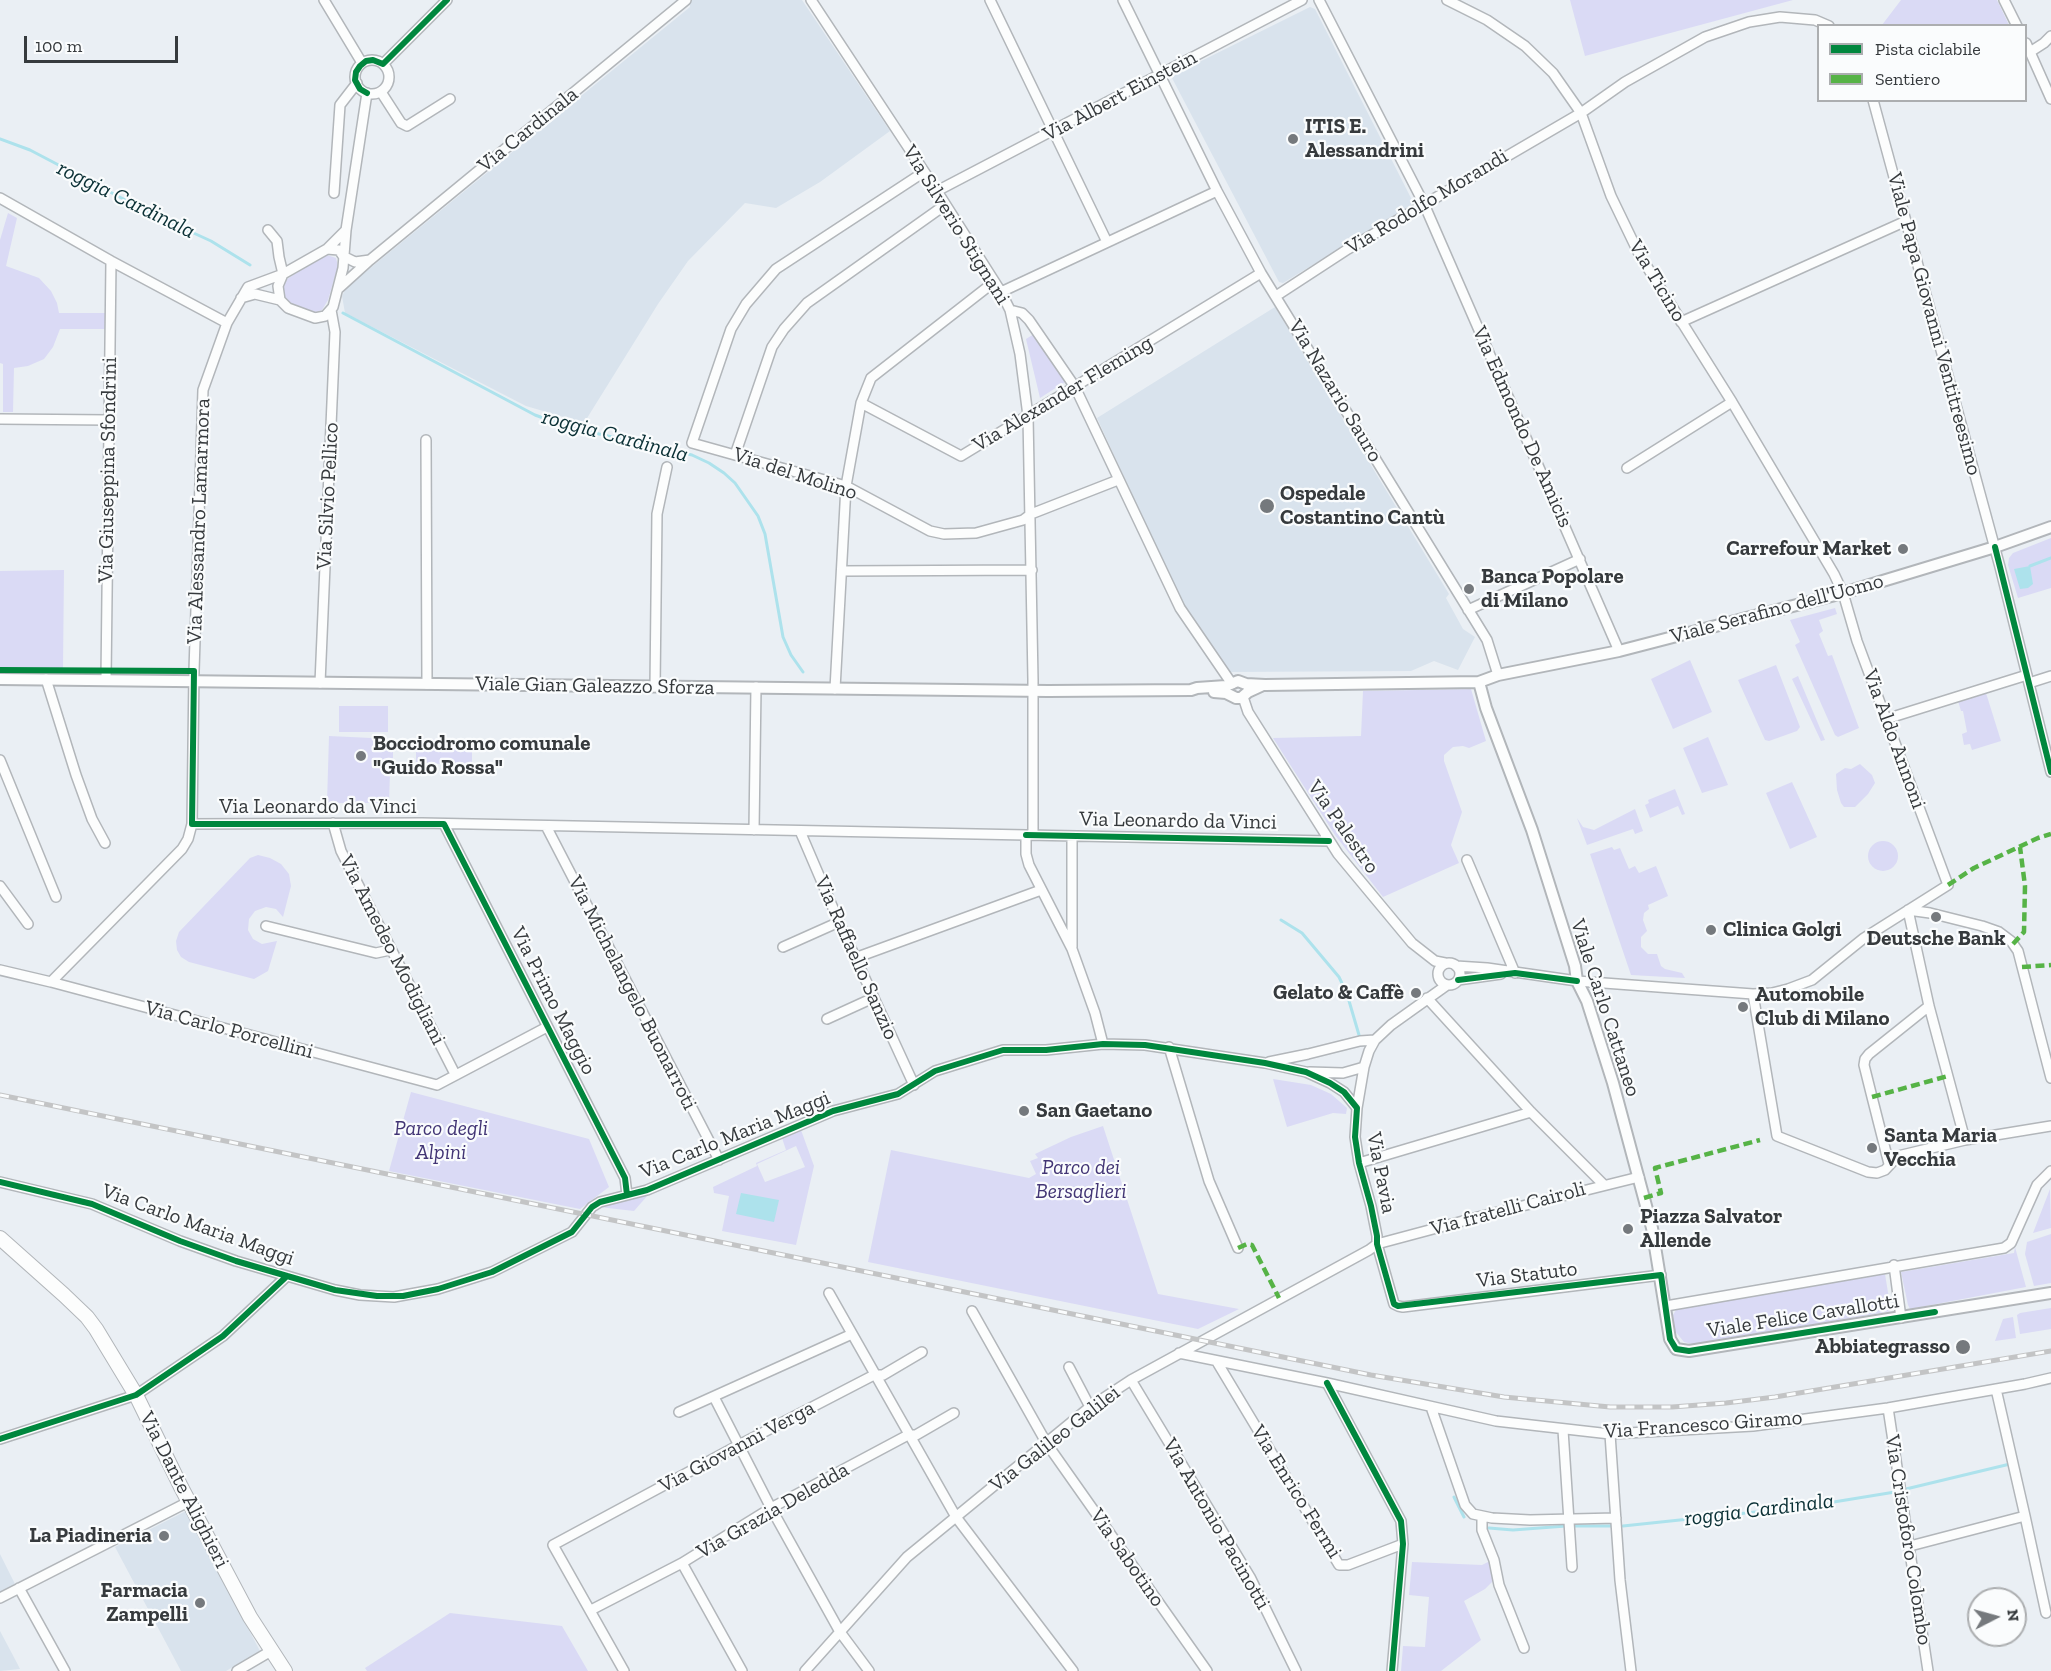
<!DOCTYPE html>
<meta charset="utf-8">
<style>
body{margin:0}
#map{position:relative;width:2051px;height:1671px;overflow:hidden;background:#eaeff4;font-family:"Zilla Slab",serif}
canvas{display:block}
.legend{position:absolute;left:1817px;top:24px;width:210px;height:78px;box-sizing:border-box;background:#fafcfd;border:2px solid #acaeb0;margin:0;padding:8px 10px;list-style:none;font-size:18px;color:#363a3d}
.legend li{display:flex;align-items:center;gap:12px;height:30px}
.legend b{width:30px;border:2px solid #acaeb0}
.north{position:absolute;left:1967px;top:1587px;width:60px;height:60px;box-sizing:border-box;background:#fafcfd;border:2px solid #acaeb0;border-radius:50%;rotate:84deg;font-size:16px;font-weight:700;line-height:24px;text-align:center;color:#363a3d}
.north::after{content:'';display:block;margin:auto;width:21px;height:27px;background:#75797d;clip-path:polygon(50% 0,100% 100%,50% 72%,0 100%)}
.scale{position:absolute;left:24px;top:36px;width:154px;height:27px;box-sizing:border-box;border:3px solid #363a3d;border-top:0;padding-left:8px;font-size:18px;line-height:21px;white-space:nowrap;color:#363a3d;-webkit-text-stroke:4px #fafcfd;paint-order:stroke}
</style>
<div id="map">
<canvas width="2051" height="1671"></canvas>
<ul class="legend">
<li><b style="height:8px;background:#00873e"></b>Pista ciclabile</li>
<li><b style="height:8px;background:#56b346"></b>Sentiero</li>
</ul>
<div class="north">N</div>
<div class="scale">100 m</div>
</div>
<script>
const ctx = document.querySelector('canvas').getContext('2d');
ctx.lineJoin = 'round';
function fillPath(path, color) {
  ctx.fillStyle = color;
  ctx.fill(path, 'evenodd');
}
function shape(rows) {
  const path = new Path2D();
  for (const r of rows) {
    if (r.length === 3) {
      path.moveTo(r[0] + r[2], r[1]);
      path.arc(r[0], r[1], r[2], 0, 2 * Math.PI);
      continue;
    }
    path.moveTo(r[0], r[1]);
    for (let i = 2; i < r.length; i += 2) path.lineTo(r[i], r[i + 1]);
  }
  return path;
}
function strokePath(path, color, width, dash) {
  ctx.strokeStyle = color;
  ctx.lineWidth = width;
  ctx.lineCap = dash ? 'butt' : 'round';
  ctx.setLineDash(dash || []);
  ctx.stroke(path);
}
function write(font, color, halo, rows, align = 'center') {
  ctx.font = font + ' "Zilla Slab",serif';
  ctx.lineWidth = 4.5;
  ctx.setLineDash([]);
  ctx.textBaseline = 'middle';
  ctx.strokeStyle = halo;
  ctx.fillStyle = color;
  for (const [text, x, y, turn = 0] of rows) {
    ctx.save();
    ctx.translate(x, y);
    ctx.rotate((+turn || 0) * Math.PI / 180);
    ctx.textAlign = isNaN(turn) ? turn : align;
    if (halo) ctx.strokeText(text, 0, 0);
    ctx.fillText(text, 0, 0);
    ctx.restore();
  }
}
const built = shape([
 [689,0,802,0,890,131,820,182,776,208,745,203,688,261,658,304,584,423,526,406,345,313,342,296,347,287,690,7],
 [1310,7,1315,9,1412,200,1411,205,1283,283,1279,282,1172,78,1173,75],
 [1275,307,1449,594,1446,598,1463,629,1475,637,1458,670,1434,661,1411,671,1228,672,1183,606,1097,418],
 [186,1511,260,1651,226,1671,181,1671,115,1547],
 [0,1554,15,1584,0,1592],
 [0,1631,17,1663,20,1669,0,1671]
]);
const green = shape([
 [1570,0,1793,0,1585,56],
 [1901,0,1997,0,2009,25,1882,25],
 [8,213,17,218,6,266,39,278,51,291,57,303,59,313,105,313,105,329,60,329,53,347,44,359,28,366,14,368,13,412,3,412,3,364,0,363,0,240],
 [327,255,336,258,338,266,328,300,322,310,313,313,293,305,284,296,284,286,287,279,320,258],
 [1034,334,1065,382,1040,398,1026,339],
 [2051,538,2051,588,2018,598,2008,565,2009,558,2013,553],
 [64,570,63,668,0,668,0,571],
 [1835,608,1837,614,1819,620,1823,631,1819,634,1828,656,1832,655,1859,728,1838,737,1835,735,1795,645,1800,642,1790,620],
 [1690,660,1712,712,1673,729,1651,679],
 [1776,665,1800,727,1797,731,1769,741,1765,740,1738,680],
 [1798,676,1825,740,1821,741,1792,679],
 [1471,689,1486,741,1469,748,1463,746,1453,747,1444,755,1444,761,1462,812,1451,845,1459,863,1383,897,1335,835,1273,738,1361,736,1363,691],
 [1986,693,2001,741,1972,750,1970,744,1964,745,1962,734,1967,732,1963,711,1961,711,1958,701],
 [339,706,388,706,388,732,339,732],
 [329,736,393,739,393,772,390,773,389,803,327,803],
 [1708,737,1728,785,1702,793,1683,748],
 [416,739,472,740,472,765,416,763],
 [1860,764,1872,775,1875,783,1868,794,1855,807,1844,807,1841,803,1837,790,1836,774,1845,768,1851,769],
 [1792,782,1817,837,1790,849,1766,793],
 [1675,789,1685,814,1682,815,1678,806,1650,818,1645,805,1649,803,1648,800],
 [1635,809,1643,831,1635,834,1633,829,1587,845,1577,818,1583,827,1594,830],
 [1883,856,15],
 [1612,847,1614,850,1620,848,1629,869,1635,866,1639,873,1656,866,1668,896,1648,905,1649,909,1644,913,1643,920,1647,931,1641,937,1641,947,1648,954,1657,954,1661,966,1665,969,1682,973,1685,978,1631,975,1590,854],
 [258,855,270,858,281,864,289,874,291,886,283,917,276,909,266,907,255,911,249,919,248,930,253,939,262,944,277,941,268,971,254,979,189,962,181,957,177,950,176,941,179,932,250,858],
 [1273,1079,1311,1085,1331,1094,1347,1108,1346,1114,1333,1113,1287,1127],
 [411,1092,589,1139,609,1187,580,1209,389,1171],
 [1103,1126,1158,1294,1239,1309,1198,1329,868,1262,891,1150,1029,1178,1036,1174,1030,1161,1038,1158,1035,1154,1071,1137],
 [801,1130,814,1166,796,1245,722,1231,729,1196,714,1193,713,1187,757,1166,756,1163,786,1150,782,1138],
 [796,1146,805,1167,765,1182,757,1164],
 [2050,1189,2051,1228,2033,1233],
 [648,1195,634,1211,599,1207,621,1200],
 [2051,1234,2051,1283,2034,1286,2025,1254,2027,1242],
 [2015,1247,2026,1287,1910,1309,1908,1305,1901,1272,2014,1253],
 [1885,1274,1891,1311,1696,1345,1684,1342,1675,1331,1673,1315,1676,1310,1682,1308],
 [2051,1308,2051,1329,2020,1334,2017,1315,2020,1313],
 [2013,1317,2016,1338,1995,1341,2003,1319],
 [1490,1561,1495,1579,1485,1589,1464,1601,1481,1640,1441,1671,1401,1671,1403,1646,1425,1647,1429,1597,1409,1595,1412,1562,1482,1565],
 [450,1613,562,1626,588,1671,367,1671,365,1668]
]);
const water = shape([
 [2030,566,2033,584,2028,588,2020,589,2014,569],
 [741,1193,779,1200,774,1222,736,1214]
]);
const stream = shape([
 [0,139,30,150,152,214,211,241,250,265],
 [343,313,535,415,568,427,692,455,709,463,724,473,735,483,758,516,765,534,783,637,791,655,803,672],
 [2030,566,2051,558],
 [1281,920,1302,933,1339,977,1347,994,1359,1035],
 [1906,1489,2010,1464],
 [1454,1497,1464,1517],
 [1574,1526,1613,1526],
 [1623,1526,1803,1507,1895,1492],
 [1489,1528,1513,1530,1566,1526]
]);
const minor = shape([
 [324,0,362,63],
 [811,0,937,191,1001,292,1010,310,1020,354,1028,416,1033,680,1033,835],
 [990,0,1107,242],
 [1123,0,1217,191,1261,273,1487,640,1498,675],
 [1319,0,1424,204,1619,651],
 [1447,0,1487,20,1525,46,1553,73,1581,113,1611,196,1639,254,1732,402,1834,574,1843,593,1857,641,1948,885,1864,938,1812,980,1788,989,1772,993,1753,994,1577,981,1487,968,1456,966],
 [2004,0,2017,26],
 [2026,43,2051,99],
 [2030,52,2044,43,2051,36],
 [372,77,17],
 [383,64,447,0],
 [381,92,401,123,407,126,450,99],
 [1873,100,2000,567,2051,772],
 [924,172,776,269,746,304,731,329,692,443,846,486,930,531,944,534,976,533,1023,520,1031,514,1118,480],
 [937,191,1302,0],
 [334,193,340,105,357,83],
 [0,198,111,261,227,323],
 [268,230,277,241,279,257,283,274],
 [327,249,339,250,343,256,355,262,370,260],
 [283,274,278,286,280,300,288,308,315,318,325,316,333,307,343,268,346,230,367,93],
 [338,289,370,260,686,0],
 [1001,292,1217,191],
 [1276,296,1348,249,1581,113,1625,82,1705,37,1749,22,1780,17,1815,20,1829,26],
 [241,298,255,294,280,300],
 [1010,310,1022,313,1029,320,1075,387,1180,608,1232,684],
 [1681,322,1906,221],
 [861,403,961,456,1261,273],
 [0,419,108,420],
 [426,440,427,684],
 [735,455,772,347,784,329,807,303,945,205],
 [1627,468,1732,402],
 [842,571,1032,570],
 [1468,610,1580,559],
 [46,679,76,775,92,819,105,843],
 [106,679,111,261],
 [320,683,335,332,331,310],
 [2029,683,2051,676],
 [655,687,657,514,667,467],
 [835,689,846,486,861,403,871,378,994,282],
 [1243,697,1248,712,1338,854,1412,943,1435,961,1445,963],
 [1886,719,2027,675],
 [0,760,56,897],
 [333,823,341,851,455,1074],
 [192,824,422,823,1329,841],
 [444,824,625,1178,627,1195],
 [546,826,719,1160],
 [754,830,756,687],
 [800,831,839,922,914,1085],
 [1026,835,1026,854,1029,865,1072,949,1095,1013,1103,1044],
 [1467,860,1515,973],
 [0,886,28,924],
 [1908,910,1930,913,1982,926,1999,932,2011,941,2018,951,2051,1078],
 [1908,910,1929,1006,1965,1140],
 [266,926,376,953,390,950],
 [783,947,839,922],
 [1072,947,1072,836],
 [855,958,1041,890],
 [1449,974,11],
 [0,970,51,982,437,1085,547,1027],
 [1458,980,1501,974],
 [51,982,182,849,188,839,192,824,194,671,203,390,227,323,248,287,283,274,327,249,346,230],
 [1447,985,1391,1025,1375,1040,1369,1051,1364,1067,1357,1108,1355,1137,1359,1163,1371,1206,1377,1236,1377,1244,1394,1304,1398,1306,1403,1307,1661,1275],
 [1753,994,1777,1136,1868,1172,1877,1173,1885,1170,1898,1156,1965,1140,2051,1126],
 [1427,998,1531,1112,1603,1184],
 [827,1019,873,998],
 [1169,1047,1209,1181,1238,1248],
 [1269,1062,1308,1054,1360,1041,1375,1040],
 [1309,1072,1343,1073,1364,1067],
 [1359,1163,1531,1112],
 [1889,1164,1872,1097,1864,1065,1865,1059,1869,1054,1929,1006],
 [0,1182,92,1204,180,1241,236,1261,335,1290,360,1295,394,1297,438,1289,492,1272,572,1232,592,1207,600,1202,647,1190,833,1111,898,1094,935,1071,1003,1050,1046,1050,1103,1044,1145,1045,1265,1063,1306,1072,1330,1083,1344,1092,1357,1108],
 [1894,1265,1901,1318],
 [829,1293,956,1517,1073,1671],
 [1666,1306,2004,1248,2011,1243,2037,1185,2051,1171],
 [972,1311,1047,1444,1207,1671],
 [1179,1353,1327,1383,1496,1421,1610,1434,1753,1426,1888,1408,2025,1384,2051,1378],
 [1217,1362,1339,1565,1348,1565,1403,1544],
 [1069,1367,1090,1407],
 [1131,1380,1250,1577,1296,1671],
 [1327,1383,1401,1521,1403,1544,1392,1671],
 [714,1397,771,1508,840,1632,869,1671],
 [1431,1407,1465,1505,1473,1514,1492,1518,1530,1520,1616,1518],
 [1888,1408,1928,1671],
 [679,1412,852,1334],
 [1563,1430,1572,1567],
 [1610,1434,1620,1580,1631,1671],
 [0,1439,136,1395,223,1336,287,1276],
 [1482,1516,1482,1530,1494,1560,1499,1585,1524,1648],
 [2025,1516,2046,1613],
 [1910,1546,2025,1516,1996,1389],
 [682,1563,742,1671],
 [19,1588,65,1671],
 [0,1598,190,1501],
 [591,1610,682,1563,771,1508,908,1435,916,1435,954,1413],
 [237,1671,271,1651],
 [624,1671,553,1545,737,1446,874,1375,883,1375,922,1352],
 [805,1671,907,1557,1090,1407,1131,1380,1369,1250,1377,1244,1478,1217,1639,1177]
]);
const tertiary = shape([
 [0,679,1048,691,1191,690,1197,688,1226,686,1238,681,1246,684,1265,685,1479,682,1498,675,1619,651,1843,593,1995,547,2051,527],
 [1479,682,1486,708,1532,830,1575,966,1577,981,1587,1001,1613,1083,1652,1228,1670,1339,1676,1349,1689,1351,2051,1293],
 [1214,692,1226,693,1236,698,1241,698,1248,692,1261,686]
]);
const primary = shape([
 [0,1238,64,1295,87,1317,96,1329,136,1395,181,1487,250,1617,285,1671]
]);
const rail = shape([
 [0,1095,1371,1375,1504,1397,1610,1407,1672,1407,1726,1403,1775,1397,2051,1351]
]);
const quiet = shape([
 [1948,885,1974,868,2038,838,2051,834],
 [2013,944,2024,932,2025,886,2020,847],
 [2022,967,2051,965],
 [1872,1097,1948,1076],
 [1644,1198,1661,1193,1655,1168,1760,1140],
 [1238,1248,1247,1244,1252,1245,1279,1298]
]);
const cycleway = shape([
 [367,93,360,89,355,80,356,72,360,66,366,61,373,60,383,64,447,0],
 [1995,547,2051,772],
 [0,670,194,671,192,824,444,824,625,1178,627,1195],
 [1026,835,1329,841],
 [1458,980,1515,973,1577,981],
 [0,1182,92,1204,180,1241,236,1261,335,1290,377,1296,403,1296,438,1289,492,1272,572,1232,592,1207,600,1202,647,1190,833,1111,898,1094,935,1071,1003,1050,1046,1050,1103,1044,1145,1045,1265,1063,1306,1072,1330,1083,1344,1092,1357,1108,1355,1137,1359,1163,1371,1206,1377,1236,1377,1244,1394,1304,1398,1306,1661,1275,1670,1339,1676,1349,1689,1351,1935,1312],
 [1327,1383,1401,1521,1403,1544,1392,1671],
 [0,1439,136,1395,223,1336,287,1276]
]);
const markers = [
 [1293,139,6,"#75797d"],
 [1267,506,8,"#75797d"],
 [1903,549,6,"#75797d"],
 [1469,589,6,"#75797d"],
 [361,756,6,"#75797d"],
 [1936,917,6,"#75797d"],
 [1711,930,6,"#75797d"],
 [1416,993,6,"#75797d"],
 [1743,1007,6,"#75797d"],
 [1024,1111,6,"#75797d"],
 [1872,1148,6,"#75797d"],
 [1628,1229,6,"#75797d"],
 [1963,1347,8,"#75797d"],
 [164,1536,6,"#75797d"],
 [200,1603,6,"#75797d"]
];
const streetNames = [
 ["Via Albert Einstein",1120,96,-28],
 ["Via Cardinala",528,130,-39],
 ["Via Rodolfo Morandi",1427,202,-31],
 ["Via Silverio Stignani",956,225,58],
 ["Via Ticino",1657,281,59],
 ["Viale Papa Giovanni Ventitreesimo",1934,324,75],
 ["Via Nazario Sauro",1335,391,59],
 ["Via Alexander Fleming",1063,394,-31],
 ["Via Edmondo De Amicis",1522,427,66],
 ["Via Giuseppina Sfondrini",108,470,-89],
 ["Via del Molino",795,474,18],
 ["Via Silvio Pellico",328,496,-87],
 ["Via Alessandro Lamarmora",199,521,-88],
 ["Viale Serafino dell'Uomo",1777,609,-15],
 ["Viale Gian Galeazzo Sforza",595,686,1],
 ["Via Aldo Annoni",1894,739,70],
 ["Via Leonardo da Vinci",318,807],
 ["Via Leonardo da Vinci",1178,821,1],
 ["Via Palestro",1343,827,55],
 ["Via Amedeo Modigliani",392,950,63],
 ["Via Raffaello Sanzio",856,958,66],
 ["Via Michelangelo Buonarroti",632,993,63],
 ["Via Primo Maggio",553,1001,63],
 ["Viale Carlo Cattaneo",1605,1008,72],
 ["Via Carlo Porcellini",229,1030,15],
 ["Via Carlo Maria Maggi",735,1135,-22],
 ["Via Pavia",1381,1173,79],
 ["Via fratelli Cairoli",1508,1209,-15],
 ["Via Carlo Maria Maggi",198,1225,20],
 ["Via Statuto",1527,1275,-7],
 ["Viale Felice Cavallotti",1803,1316,-9],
 ["Via Francesco Giramo",1703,1425,-4],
 ["Via Galileo Galilei",1055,1439,-38],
 ["Via Giovanni Verga",737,1447,-28],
 ["Via Dante Alighieri",184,1490,63],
 ["Via Enrico Fermi",1296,1492,58],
 ["Via Grazia Deledda",773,1511,-30],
 ["Via Antonio Pacinotti",1216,1524,60],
 ["Via Cristoforo Colombo",1908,1540,81],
 ["Via Sabotino",1127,1558,55]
];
const poiNames = [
 ["ITIS E.",1305,127],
 ["Alessandrini",1305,151],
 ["Ospedale",1280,494],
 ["Costantino Cantù",1280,518],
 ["Carrefour Market",1891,549,"right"],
 ["Banca Popolare",1481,577],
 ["di Milano",1481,601],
 ["Bocciodromo comunale",373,744],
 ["\"Guido Rossa\"",373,768],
 ["Clinica Golgi",1723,930],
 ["Deutsche Bank",1936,939,"center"],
 ["Gelato & Caffè",1404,993,"right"],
 ["Automobile",1755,995],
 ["Club di Milano",1755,1019],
 ["San Gaetano",1036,1111],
 ["Santa Maria",1884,1136],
 ["Vecchia",1884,1160],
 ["Piazza Salvator",1640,1217],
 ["Allende",1640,1241],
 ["Abbiategrasso",1950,1347,"right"],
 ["La Piadineria",152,1536,"right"],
 ["Farmacia",188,1591,"right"],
 ["Zampelli",188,1615,"right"]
];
const parkNames = [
 ["Parco degli",441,1129],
 ["Alpini",441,1153],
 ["Parco dei",1081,1168],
 ["Bersaglieri",1081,1192]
];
const waterNames = [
 ["roggia Cardinala",126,200,26],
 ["roggia Cardinala",615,436,15],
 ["roggia Cardinala",1759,1510,-7]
];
fillPath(built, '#d9e3ed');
fillPath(green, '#dadaf5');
fillPath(water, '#ade2ec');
strokePath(stream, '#ade2ec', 3);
strokePath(minor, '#b2b6ba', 12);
strokePath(tertiary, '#b2b6ba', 14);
strokePath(primary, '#b2b6ba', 16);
strokePath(minor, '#fcfdfd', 9);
strokePath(tertiary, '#fcfdfd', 10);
strokePath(primary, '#fcfdfd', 14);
strokePath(rail, '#c3c4c5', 5);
strokePath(rail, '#fafcfd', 3, [9]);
strokePath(quiet, '#56b346', 4.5, [9, 4.5]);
strokePath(cycleway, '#00873e', 6);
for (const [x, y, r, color] of markers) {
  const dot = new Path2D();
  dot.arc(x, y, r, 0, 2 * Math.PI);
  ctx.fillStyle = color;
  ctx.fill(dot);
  strokePath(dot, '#fafcfd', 2);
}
write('21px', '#363a3d', '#fafcfd', streetNames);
write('bold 21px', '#363a3d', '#fafcfd', poiNames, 'left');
write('italic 21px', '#423575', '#fafcfd', parkNames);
write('italic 22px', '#0a3035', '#fafcfd', waterNames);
</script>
